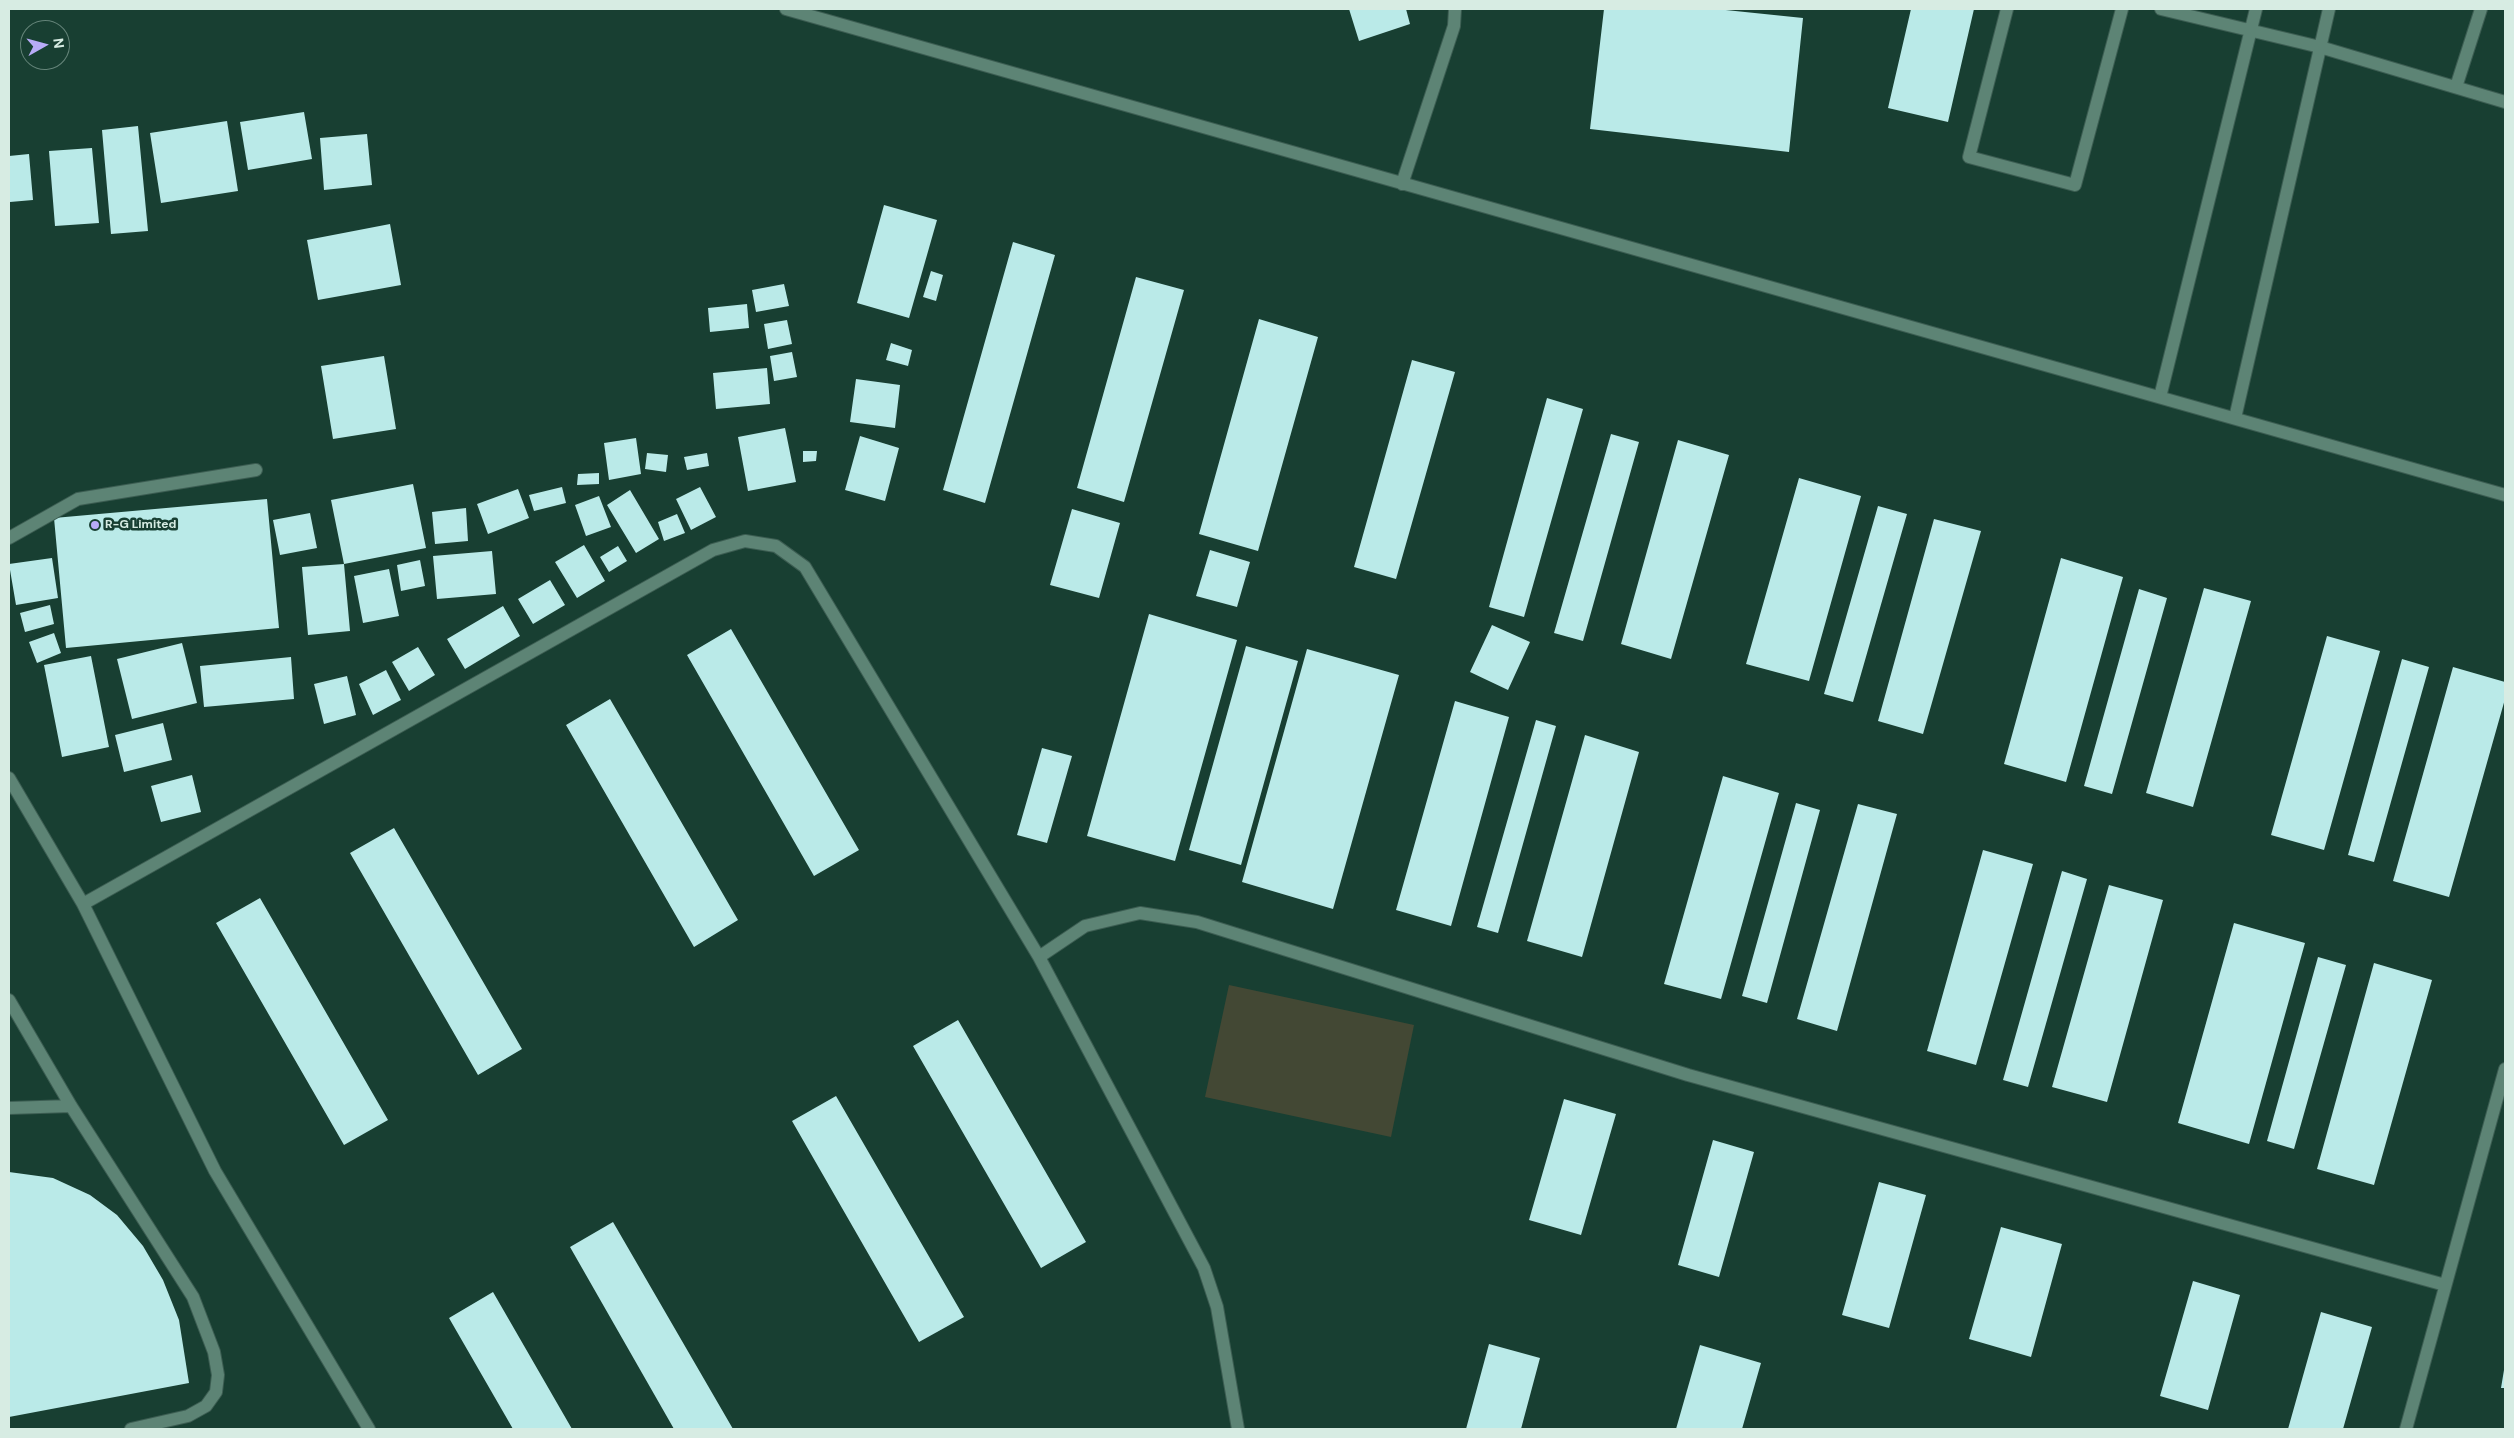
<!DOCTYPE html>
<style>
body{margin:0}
#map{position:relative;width:2514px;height:1438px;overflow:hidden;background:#183f32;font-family:"DM Sans",sans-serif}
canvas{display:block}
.frame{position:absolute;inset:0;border:10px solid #d7ece3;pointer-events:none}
.north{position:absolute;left:20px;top:20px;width:50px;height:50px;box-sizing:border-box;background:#183f32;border:1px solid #648479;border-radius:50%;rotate:83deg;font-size:14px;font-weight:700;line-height:20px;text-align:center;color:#d7ece3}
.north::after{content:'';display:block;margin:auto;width:18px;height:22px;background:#b8abf7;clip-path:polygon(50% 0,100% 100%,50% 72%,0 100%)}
</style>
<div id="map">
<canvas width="2514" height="1438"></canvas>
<div class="frame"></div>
<div class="north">N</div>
</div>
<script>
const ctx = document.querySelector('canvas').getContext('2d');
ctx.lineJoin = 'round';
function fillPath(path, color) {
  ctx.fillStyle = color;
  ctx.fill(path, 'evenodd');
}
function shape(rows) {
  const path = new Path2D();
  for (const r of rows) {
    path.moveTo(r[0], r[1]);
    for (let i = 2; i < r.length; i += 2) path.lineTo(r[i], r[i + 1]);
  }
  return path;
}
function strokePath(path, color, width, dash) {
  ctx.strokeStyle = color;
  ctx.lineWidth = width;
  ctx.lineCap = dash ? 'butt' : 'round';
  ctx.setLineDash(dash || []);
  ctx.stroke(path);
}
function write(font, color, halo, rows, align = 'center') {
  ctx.font = font + ' "DM Sans",sans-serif';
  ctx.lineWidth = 5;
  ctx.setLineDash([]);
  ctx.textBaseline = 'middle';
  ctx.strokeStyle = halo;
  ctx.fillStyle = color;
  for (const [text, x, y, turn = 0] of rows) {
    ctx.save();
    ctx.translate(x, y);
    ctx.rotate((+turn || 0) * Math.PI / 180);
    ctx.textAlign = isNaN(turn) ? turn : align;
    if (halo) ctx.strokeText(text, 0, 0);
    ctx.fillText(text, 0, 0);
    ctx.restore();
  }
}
const green = shape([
 [1229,985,1414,1025,1391,1137,1205,1097]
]);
const building = shape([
 [1349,9,1406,9,1410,24,1359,41],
 [1604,9,1716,9,1803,18,1789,152,1590,129],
 [1911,9,1974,9,1948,122,1888,108],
 [304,112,312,159,248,170,240,122],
 [227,121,238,191,161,203,150,133],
 [138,126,148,231,111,234,102,130],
 [367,134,372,185,324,190,320,138],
 [92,148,99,223,55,226,49,151],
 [29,154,33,200,10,202,9,156],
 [884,205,937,220,909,318,857,303],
 [390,224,401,285,318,300,307,240],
 [1013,242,1055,255,985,503,943,490],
 [931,271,943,275,936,301,923,297],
 [1136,277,1184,290,1124,502,1077,488],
 [784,284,789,306,756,312,752,290],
 [747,304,749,328,710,332,708,308],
 [1259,319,1318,337,1258,551,1199,534],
 [787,320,792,344,768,349,764,324],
 [891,343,912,350,908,366,886,360],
 [792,352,797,377,774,381,770,356],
 [384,356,396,429,333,439,321,366],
 [1412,360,1455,372,1396,579,1354,567],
 [767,368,770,404,716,409,713,373],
 [856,379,900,385,895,428,850,422],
 [1547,398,1583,409,1524,617,1489,607],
 [785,428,796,482,748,491,738,437],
 [1611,434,1639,442,1583,641,1554,633],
 [860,436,899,448,885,501,845,490],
 [636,438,641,474,609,480,604,443],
 [1678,440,1729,455,1671,659,1621,644],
 [803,451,817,451,816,461,803,462],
 [647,453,668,455,666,472,645,469],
 [707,453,709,466,687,470,684,457],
 [599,473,599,484,577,485,578,474],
 [1799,478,1861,496,1809,681,1746,664],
 [413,484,426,548,344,564,331,500],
 [562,487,566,503,534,511,529,495],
 [700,487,716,517,691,530,676,499],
 [518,489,529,518,488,534,477,504],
 [630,490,659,539,636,553,607,505],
 [599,496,611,527,586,536,575,505],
 [267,499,279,628,66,648,54,518],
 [1878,506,1907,514,1853,702,1824,694],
 [466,508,468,541,435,544,432,512],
 [1072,509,1120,523,1099,598,1050,585],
 [310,513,317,548,280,555,273,520],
 [677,514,685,533,664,541,658,522],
 [1934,519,1981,531,1923,734,1878,721],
 [584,545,605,581,577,598,555,562],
 [618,546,627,561,609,572,600,557],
 [1210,550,1250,562,1237,607,1196,596],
 [492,551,496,594,437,599,433,556],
 [52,558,58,598,16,605,9,564],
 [2061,558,2123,577,2066,782,2004,764],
 [420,560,425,586,401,591,397,565],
 [344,564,350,631,308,635,302,567],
 [389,569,399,616,363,623,354,576],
 [550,580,565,605,533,624,518,599],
 [2204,588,2251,601,2193,807,2146,793],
 [2139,589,2167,598,2112,794,2084,786],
 [50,605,54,624,25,632,20,613],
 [503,606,520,636,465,669,447,639],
 [1149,614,1237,640,1175,861,1087,836],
 [1492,625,1530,642,1508,690,1470,672],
 [731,629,859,850,814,876,687,655],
 [54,633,61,653,37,663,29,642],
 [2327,636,2380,651,2324,850,2271,835],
 [182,643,197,703,132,719,117,659],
 [1246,646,1298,661,1241,865,1189,850],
 [418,647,435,675,409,691,392,662],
 [1307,649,1399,675,1333,909,1242,882],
 [91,656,109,747,62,757,44,665],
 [291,657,294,699,204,707,200,666],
 [2402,659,2429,667,2374,862,2348,855],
 [2453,667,2505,682,2505,699,2449,897,2393,881],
 [386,670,401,700,373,715,359,684],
 [347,676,356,715,324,724,314,684],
 [610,699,738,920,694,947,566,725],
 [1455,701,1509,717,1451,926,1396,910],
 [1536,720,1556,726,1498,933,1477,927],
 [163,723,172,760,124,772,115,735],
 [1585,735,1639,752,1582,957,1527,941],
 [1042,748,1072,756,1047,843,1017,835],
 [192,775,201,812,161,822,151,786],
 [1723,776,1779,793,1721,999,1664,984],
 [1796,803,1820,810,1767,1003,1742,996],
 [1858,804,1897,814,1837,1031,1797,1019],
 [394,828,522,1049,478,1075,350,853],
 [1983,850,2033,864,1976,1065,1927,1051],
 [2062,871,2087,879,2028,1087,2003,1080],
 [2109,885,2163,900,2107,1102,2052,1087],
 [260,898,388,1120,344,1145,216,923],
 [2234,923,2305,943,2249,1144,2178,1123],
 [2318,957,2346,965,2294,1149,2267,1141],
 [2374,963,2432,980,2374,1185,2317,1169],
 [958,1020,1086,1242,1041,1268,913,1046],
 [836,1096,964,1317,919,1342,792,1121],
 [1564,1099,1616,1114,1581,1235,1529,1220],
 [1713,1140,1754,1152,1719,1277,1678,1265],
 [9,1172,53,1178,90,1195,117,1215,143,1246,163,1280,179,1320,189,1383,9,1417],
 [1879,1182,1926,1195,1889,1328,1842,1315],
 [613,1222,733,1429,674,1429,570,1247],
 [2001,1227,2062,1244,2031,1357,1969,1339],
 [2193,1281,2240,1295,2208,1410,2160,1396],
 [493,1292,572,1429,513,1429,449,1318],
 [2321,1312,2372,1327,2343,1429,2288,1429],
 [1489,1344,1540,1358,1521,1429,1466,1429],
 [1700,1345,1761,1363,1742,1429,1676,1429],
 [2504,1370,2505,1371,2505,1388,2501,1388]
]);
const service = shape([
 [2007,9,1969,157,2075,185,2122,9],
 [2161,9,2320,47,2505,102],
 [2456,87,2481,9],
 [2160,397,2256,9],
 [2235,418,2329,9],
 [9,538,78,499,256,470],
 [9,1000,71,1106,193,1297,214,1352,218,1375,216,1392,206,1406,188,1416,131,1429],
 [9,1108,71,1106]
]);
const minor = shape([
 [786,9,2505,495],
 [1402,184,1454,26,1455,9],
 [9,778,83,904,215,1171,369,1429],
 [83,904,713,550,745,541,776,546,805,567,1039,957,1204,1268,1217,1307,1238,1429],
 [1039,957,1085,926,1140,913,1197,922,1688,1075,2445,1285],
 [2406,1429,2505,1069]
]);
const markers = [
 [95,525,5,"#b8abf7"]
];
const poiNames = [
 ["R-G Limited",105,525]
];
fillPath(green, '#434834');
fillPath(building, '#baeae8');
strokePath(service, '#3c5d52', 14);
strokePath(minor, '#3c5d52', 14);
strokePath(service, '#5d8475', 12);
strokePath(minor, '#5d8475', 12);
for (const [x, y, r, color] of markers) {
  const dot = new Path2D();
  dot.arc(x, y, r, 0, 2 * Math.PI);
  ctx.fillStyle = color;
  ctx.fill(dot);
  strokePath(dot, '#183f32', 2);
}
write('bold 12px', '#d7ece3', '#183f32', poiNames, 'left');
</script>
